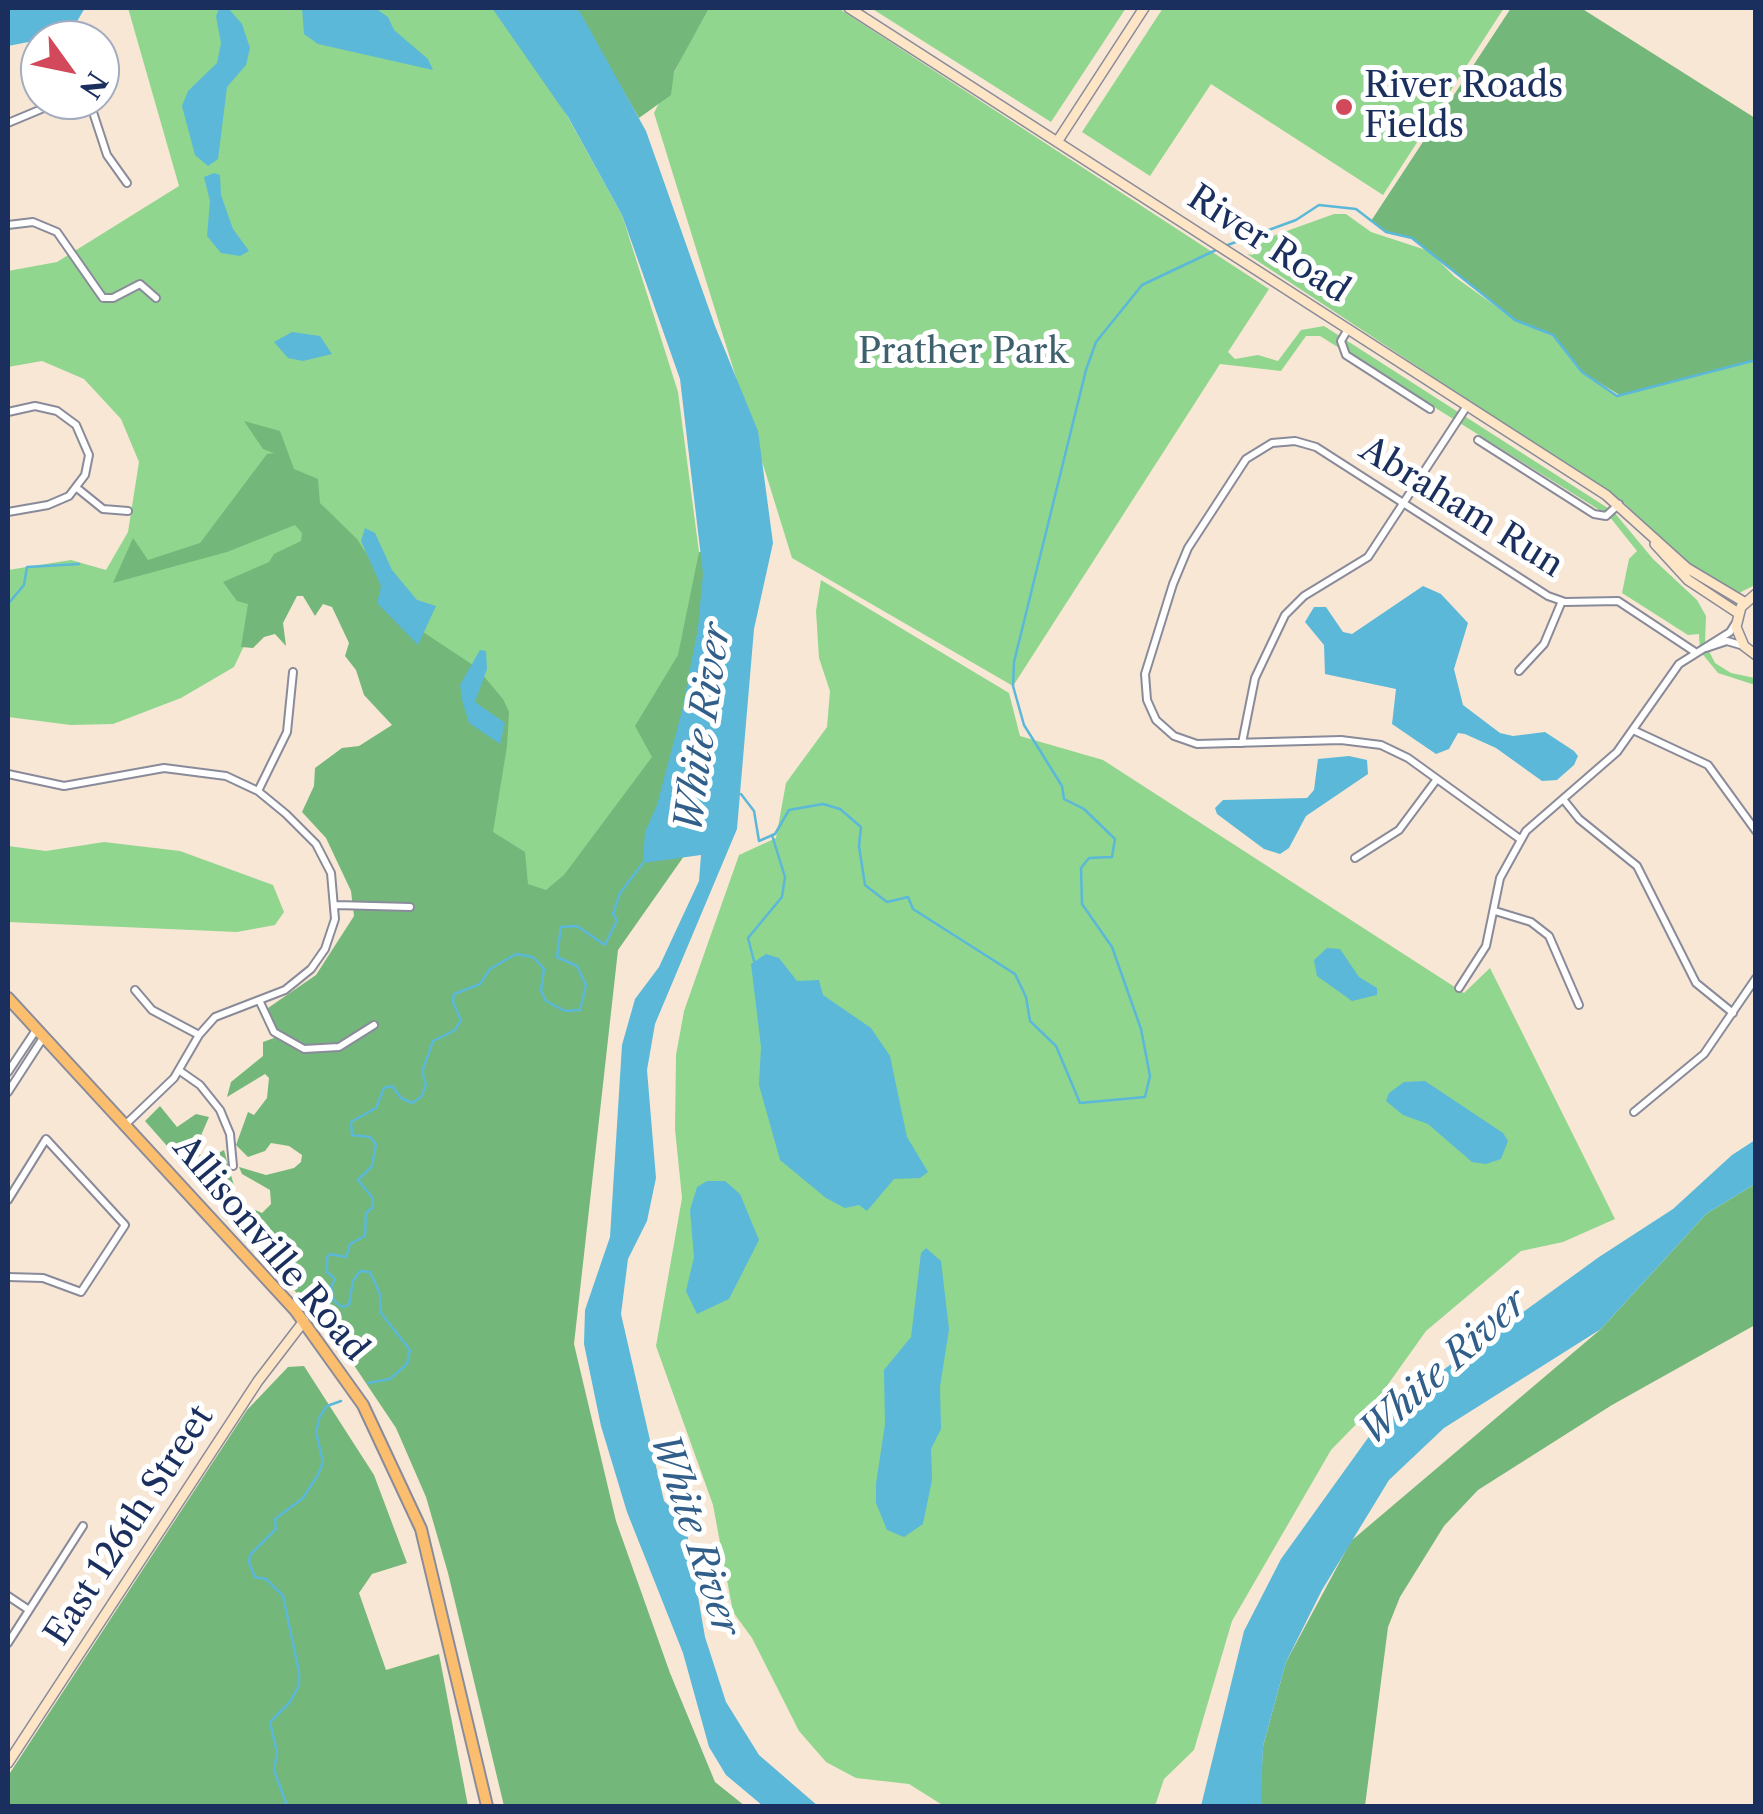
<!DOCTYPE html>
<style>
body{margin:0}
#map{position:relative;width:1763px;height:1814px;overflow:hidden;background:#f8e7d5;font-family:"Libre Caslon Text",serif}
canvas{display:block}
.frame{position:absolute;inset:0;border:10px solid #1b2f5e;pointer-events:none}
.north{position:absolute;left:20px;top:20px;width:100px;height:100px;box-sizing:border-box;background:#fff;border:2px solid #a4acbf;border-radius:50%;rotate:123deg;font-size:28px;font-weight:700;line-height:40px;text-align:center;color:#1b2f5e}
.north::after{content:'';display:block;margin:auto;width:35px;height:45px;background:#d1495b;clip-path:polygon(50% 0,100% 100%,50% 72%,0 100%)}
</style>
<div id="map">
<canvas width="1763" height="1814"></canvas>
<div class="frame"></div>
<div class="north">N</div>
</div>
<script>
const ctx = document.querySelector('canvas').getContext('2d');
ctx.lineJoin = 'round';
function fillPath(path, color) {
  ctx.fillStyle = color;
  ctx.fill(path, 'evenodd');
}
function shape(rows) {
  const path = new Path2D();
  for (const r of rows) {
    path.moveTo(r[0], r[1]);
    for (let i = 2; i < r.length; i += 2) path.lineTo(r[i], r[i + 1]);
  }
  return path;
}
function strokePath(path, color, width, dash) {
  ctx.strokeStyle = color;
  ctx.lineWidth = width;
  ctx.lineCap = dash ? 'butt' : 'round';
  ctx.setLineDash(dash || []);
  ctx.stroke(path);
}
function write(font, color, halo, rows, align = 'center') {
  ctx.font = font + ' "Libre Caslon Text",serif';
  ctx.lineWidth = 10;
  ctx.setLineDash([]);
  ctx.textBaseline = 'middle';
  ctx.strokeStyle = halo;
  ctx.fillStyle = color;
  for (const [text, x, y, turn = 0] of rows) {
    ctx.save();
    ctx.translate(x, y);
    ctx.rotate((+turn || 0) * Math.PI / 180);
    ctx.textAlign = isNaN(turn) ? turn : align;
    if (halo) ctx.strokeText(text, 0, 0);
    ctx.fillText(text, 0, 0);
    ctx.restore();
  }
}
const green = shape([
 [128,8,493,8,555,94,622,215,678,392,699,552,683,670,646,797,540,912,320,573,260,612,234,667,181,698,113,724,71,725,8,717,8,570,71,560,106,570,128,532,139,462,121,419,84,379,42,361,8,367,8,271,57,262,179,186],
 [706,8,838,8,1269,289,1228,352,1235,359,1258,355,1278,361,1301,330,1324,326,1614,512,1653,559,1697,600,1706,616,1705,643,1715,663,1731,673,1755,678,1755,685,1718,673,1700,651,1699,634,1688,635,1622,593,1629,559,1637,551,1609,516,1320,336,1306,336,1281,371,1220,364,1013,686,792,558,654,113],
 [871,8,1126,8,1051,122],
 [1163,8,1504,8,1383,195,1211,84,1150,176,1082,132],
 [1334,214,1346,214,1371,232,1429,251,1455,277,1515,320,1561,340,1582,372,1617,396,1755,360,1755,585,1737,594,1685,562,1624,503,1247,254,1253,255,1259,241],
 [821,580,1009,693,1020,736,1103,760,1464,993,1490,968,1615,1219,1563,1242,1521,1251,1426,1331,1369,1411,1331,1450,1232,1621,1194,1750,1164,1779,1155,1806,944,1806,909,1784,856,1778,826,1762,799,1731,752,1638,733,1612,713,1505,656,1346,682,1198,675,1129,676,1055,684,1011,739,855,776,838,786,783,827,727,830,691,819,658,816,611],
 [104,842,180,851,273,885,284,912,275,925,237,932,8,922,8,846,46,851]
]);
const forest = shape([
 [575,8,709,8,674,72,671,95,639,118],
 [1511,8,1581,8,1755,118,1755,360,1621,396,1582,372,1554,335,1515,320,1410,238,1391,234,1371,221],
 [244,421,280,431,294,469,318,479,320,503,357,539,414,626,476,667,503,699,509,712,507,746,493,832,525,852,528,884,546,890,564,875,652,757,635,726,678,655,699,552,715,551,689,849,618,950,574,1344,616,1521,670,1673,715,1782,745,1806,504,1806,448,1573,426,1497,396,1428,333,1334,145,1121,160,1106,177,1127,196,1114,209,1117,196,1147,204,1161,224,1150,236,1193,244,1205,262,1213,271,1204,270,1190,242,1174,239,1167,266,1175,294,1168,301,1162,302,1155,289,1146,271,1143,265,1151,248,1157,236,1145,248,1112,254,1115,267,1098,269,1078,265,1074,227,1097,231,1082,263,1056,263,1042,274,1038,268,1008,316,975,354,916,351,891,326,838,302,812,314,786,315,768,342,748,359,746,392,725,364,695,356,670,345,656,349,643,332,607,323,604,315,616,303,596,297,596,283,623,286,646,275,634,264,637,253,648,241,647,248,604,237,601,223,582,269,562,274,554,301,541,302,533,295,525,227,552,113,583,133,538,148,560,200,543,267,454,274,453,263,449],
 [1755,1184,1755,1325,1612,1405,1478,1490,1444,1526,1400,1597,1388,1627,1365,1806,1260,1806,1263,1746,1286,1662,1351,1541,1601,1329,1706,1214],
 [304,1366,374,1475,407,1563,372,1574,359,1593,386,1670,439,1654,468,1806,8,1806,8,1776,247,1410,288,1367]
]);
const water = shape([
 [8,8,85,8,73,28,54,37,8,46],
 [228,8,242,24,250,48,246,65,227,87,218,159,208,166,195,155,182,106,188,91,217,63,221,43,216,16,219,9],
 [302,8,375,8,388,17,394,30,428,59,433,70,318,44,304,34],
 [492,8,575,8,580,12,646,131,715,326,758,431,773,543,754,629,737,829,655,1024,647,1070,656,1178,647,1221,628,1259,621,1314,664,1501,685,1521,705,1637,726,1702,759,1755,818,1806,763,1806,726,1775,709,1747,683,1653,627,1512,601,1426,584,1344,585,1310,610,1237,622,1045,635,999,659,967,699,881,701,855,643,863,645,832,657,805,682,711,698,628,703,574,680,379,622,215,568,117],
 [214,173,220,175,221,195,233,229,249,251,240,256,221,253,207,236,210,201,204,177],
 [292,332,320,336,332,354,303,361,288,358,274,342],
 [365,528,375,533,392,570,417,600,436,606,418,645,377,603,381,586,361,541],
 [1423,586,1441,594,1468,623,1454,669,1463,705,1500,733,1513,736,1545,732,1574,751,1578,756,1574,765,1557,780,1542,781,1496,748,1465,734,1458,733,1449,749,1436,754,1392,724,1396,689,1325,674,1324,645,1305,622,1314,607,1326,607,1343,632,1352,634],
 [480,650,486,651,487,669,475,702,505,723,500,744,469,723,462,700,460,685],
 [1349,756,1367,760,1368,774,1306,816,1289,848,1280,854,1264,849,1217,814,1215,808,1223,800,1307,798,1314,790,1318,759],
 [1327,948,1340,949,1359,977,1377,988,1377,995,1352,1001,1317,976,1314,960],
 [766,954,779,958,797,981,819,980,823,995,871,1028,890,1056,907,1137,928,1172,920,1178,894,1179,867,1211,859,1205,845,1208,826,1198,780,1160,759,1085,761,1047,751,964],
 [1425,1081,1503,1133,1508,1141,1501,1159,1486,1164,1472,1162,1428,1124,1403,1115,1386,1101,1389,1093,1404,1082],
 [1755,1140,1755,1184,1706,1214,1601,1329,1444,1428,1389,1480,1322,1590,1286,1662,1263,1746,1261,1806,1201,1806,1244,1631,1281,1559,1388,1410,1599,1257,1673,1209,1732,1155],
 [707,1181,725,1181,740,1194,759,1240,729,1299,697,1314,686,1291,694,1257,690,1210,697,1187],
 [926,1248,941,1261,949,1329,940,1387,941,1429,931,1449,932,1480,923,1524,904,1537,887,1530,876,1503,876,1484,885,1424,884,1370,911,1337,921,1253]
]);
const stream = shape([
 [1225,246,1296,220,1319,205,1356,209,1386,232,1412,238,1515,320,1553,335,1582,372,1617,396,1756,360],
 [8,604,24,585,27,567,79,564],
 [8,612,8,619],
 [8,625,8,626],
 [8,629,8,632],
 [741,794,754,811,759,841,775,834,789,810,823,804,840,809,861,827,859,846,865,885,887,902,908,897,913,909,1015,974,1026,997,1030,1021,1056,1046,1080,1103,1145,1097,1150,1076,1141,1029,1112,947,1082,904,1081,868,1089,858,1112,857,1115,839,1084,809,1064,799,1062,786,1024,725,1013,686,1014,662,1086,370,1096,342,1142,285,1218,249],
 [754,961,748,938,782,897,785,877,772,835],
 [368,1383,390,1379,407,1364,410,1350,381,1313,380,1294,370,1272,360,1271,353,1281,349,1305,342,1307,334,1301,331,1287,335,1279,327,1272,327,1258,330,1254,346,1257,350,1244,365,1236,366,1213,373,1207,372,1197,358,1180,372,1166,376,1144,370,1137,352,1135,351,1122,376,1108,384,1088,392,1086,401,1098,412,1103,421,1097,426,1085,422,1072,433,1041,455,1030,461,1020,453,1002,454,994,480,984,490,969,516,954,533,957,544,969,541,991,546,1001,565,1011,580,1010,586,985,577,966,557,957,561,927,577,926,605,945,617,920,613,914,620,893,643,863],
 [287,1806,274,1770,277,1753,270,1722,290,1702,299,1685,299,1672,283,1596,266,1579,255,1577,249,1563,250,1555,276,1529,275,1519,303,1498,318,1475,323,1462,316,1432,320,1416,327,1406,341,1401]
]);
const street = shape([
 [89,100,107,155,127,183],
 [8,123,63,100],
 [8,225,33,222,57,232,103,298,113,298,140,284,156,298],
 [1348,329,1341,341,1346,355,1430,409],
 [8,412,35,406,57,411,76,425,89,455,85,475,69,496,48,505,8,512],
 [1478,440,1594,514,1606,516,1619,504],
 [77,488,103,509,128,511],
 [1706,648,1727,641,1744,646],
 [1519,671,1544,644,1562,601],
 [1633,730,1708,765,1756,831],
 [1242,743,1255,678,1285,615,1304,596,1368,557,1467,406],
 [8,774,64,786,164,768,226,776,258,791,286,814,316,844,331,873,335,919,325,949,311,969,285,990,215,1017,199,1035,174,1078,126,1124],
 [258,791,287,732,293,672],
 [1563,799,1579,819,1637,866,1696,983,1733,1013],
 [1520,839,1408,758,1381,745,1341,740,1197,744,1174,736,1156,720,1147,700,1145,674,1173,584,1188,548,1246,459,1272,443,1295,441,1316,447,1548,596,1565,602,1618,601,1695,652],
 [1355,858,1399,830,1437,779],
 [336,905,410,907],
 [1495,911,1531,922,1549,936,1579,1005],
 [1459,988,1486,946,1500,878,1526,831,1617,752,1679,664,1730,632,1735,624],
 [135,990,152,1010,199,1035],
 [259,1000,274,1032,304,1049,339,1047,374,1025],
 [180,1071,200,1085,220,1110,230,1134,233,1166],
 [8,1072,36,1030],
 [8,1092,43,1038],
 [1634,1112,1704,1054,1756,978],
 [8,1200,46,1139,125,1225,81,1292,43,1278,8,1277],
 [8,1596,29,1610],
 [8,1643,83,1526]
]);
const secondary = shape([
 [849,8,1606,495,1687,568,1744,602],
 [1057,142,1144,8],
 [1655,544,1688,580,1738,613],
 [1756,594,1741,607,1736,627,1744,646,1756,655],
 [8,1763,258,1381,304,1321]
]);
const primary = shape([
 [8,998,295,1310,363,1405,421,1529,487,1806]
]);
const markers = [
 [1344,107,10,"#d1495b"]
];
const poiNames = [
 ["River Roads",1364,87],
 ["Fields",1364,127]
];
const streetNames = [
 ["River Road",1268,245,33],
 ["Abraham Run",1461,508,32],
 ["Allisonville Road",270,1249,50],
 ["East 126th Street",130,1526,-57]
];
const parkNames = [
 ["Prather Park",963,353]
];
const waterNames = [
 ["White River",704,728,-82],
 ["White River",1444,1368,-42],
 ["White River",694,1535,72]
];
fillPath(green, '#90d68f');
fillPath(forest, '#74b77a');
fillPath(water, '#5bb8d9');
strokePath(stream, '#5bb8d9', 2.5);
strokePath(street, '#8a8b9a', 10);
strokePath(secondary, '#8a8b9a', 12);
strokePath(primary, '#8a8b9a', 14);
strokePath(street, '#fff', 6);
strokePath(secondary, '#fde5c5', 9);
strokePath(primary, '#fbbe6e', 10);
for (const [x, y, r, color] of markers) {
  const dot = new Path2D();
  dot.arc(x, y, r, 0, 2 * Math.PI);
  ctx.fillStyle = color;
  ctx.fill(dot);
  strokePath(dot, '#fff', 4);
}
write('35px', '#1b2f5e', '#fff', poiNames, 'left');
write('35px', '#1b2f5e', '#fff', streetNames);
write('35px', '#3e616d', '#fff', parkNames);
write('italic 38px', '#315f89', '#fff', waterNames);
</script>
